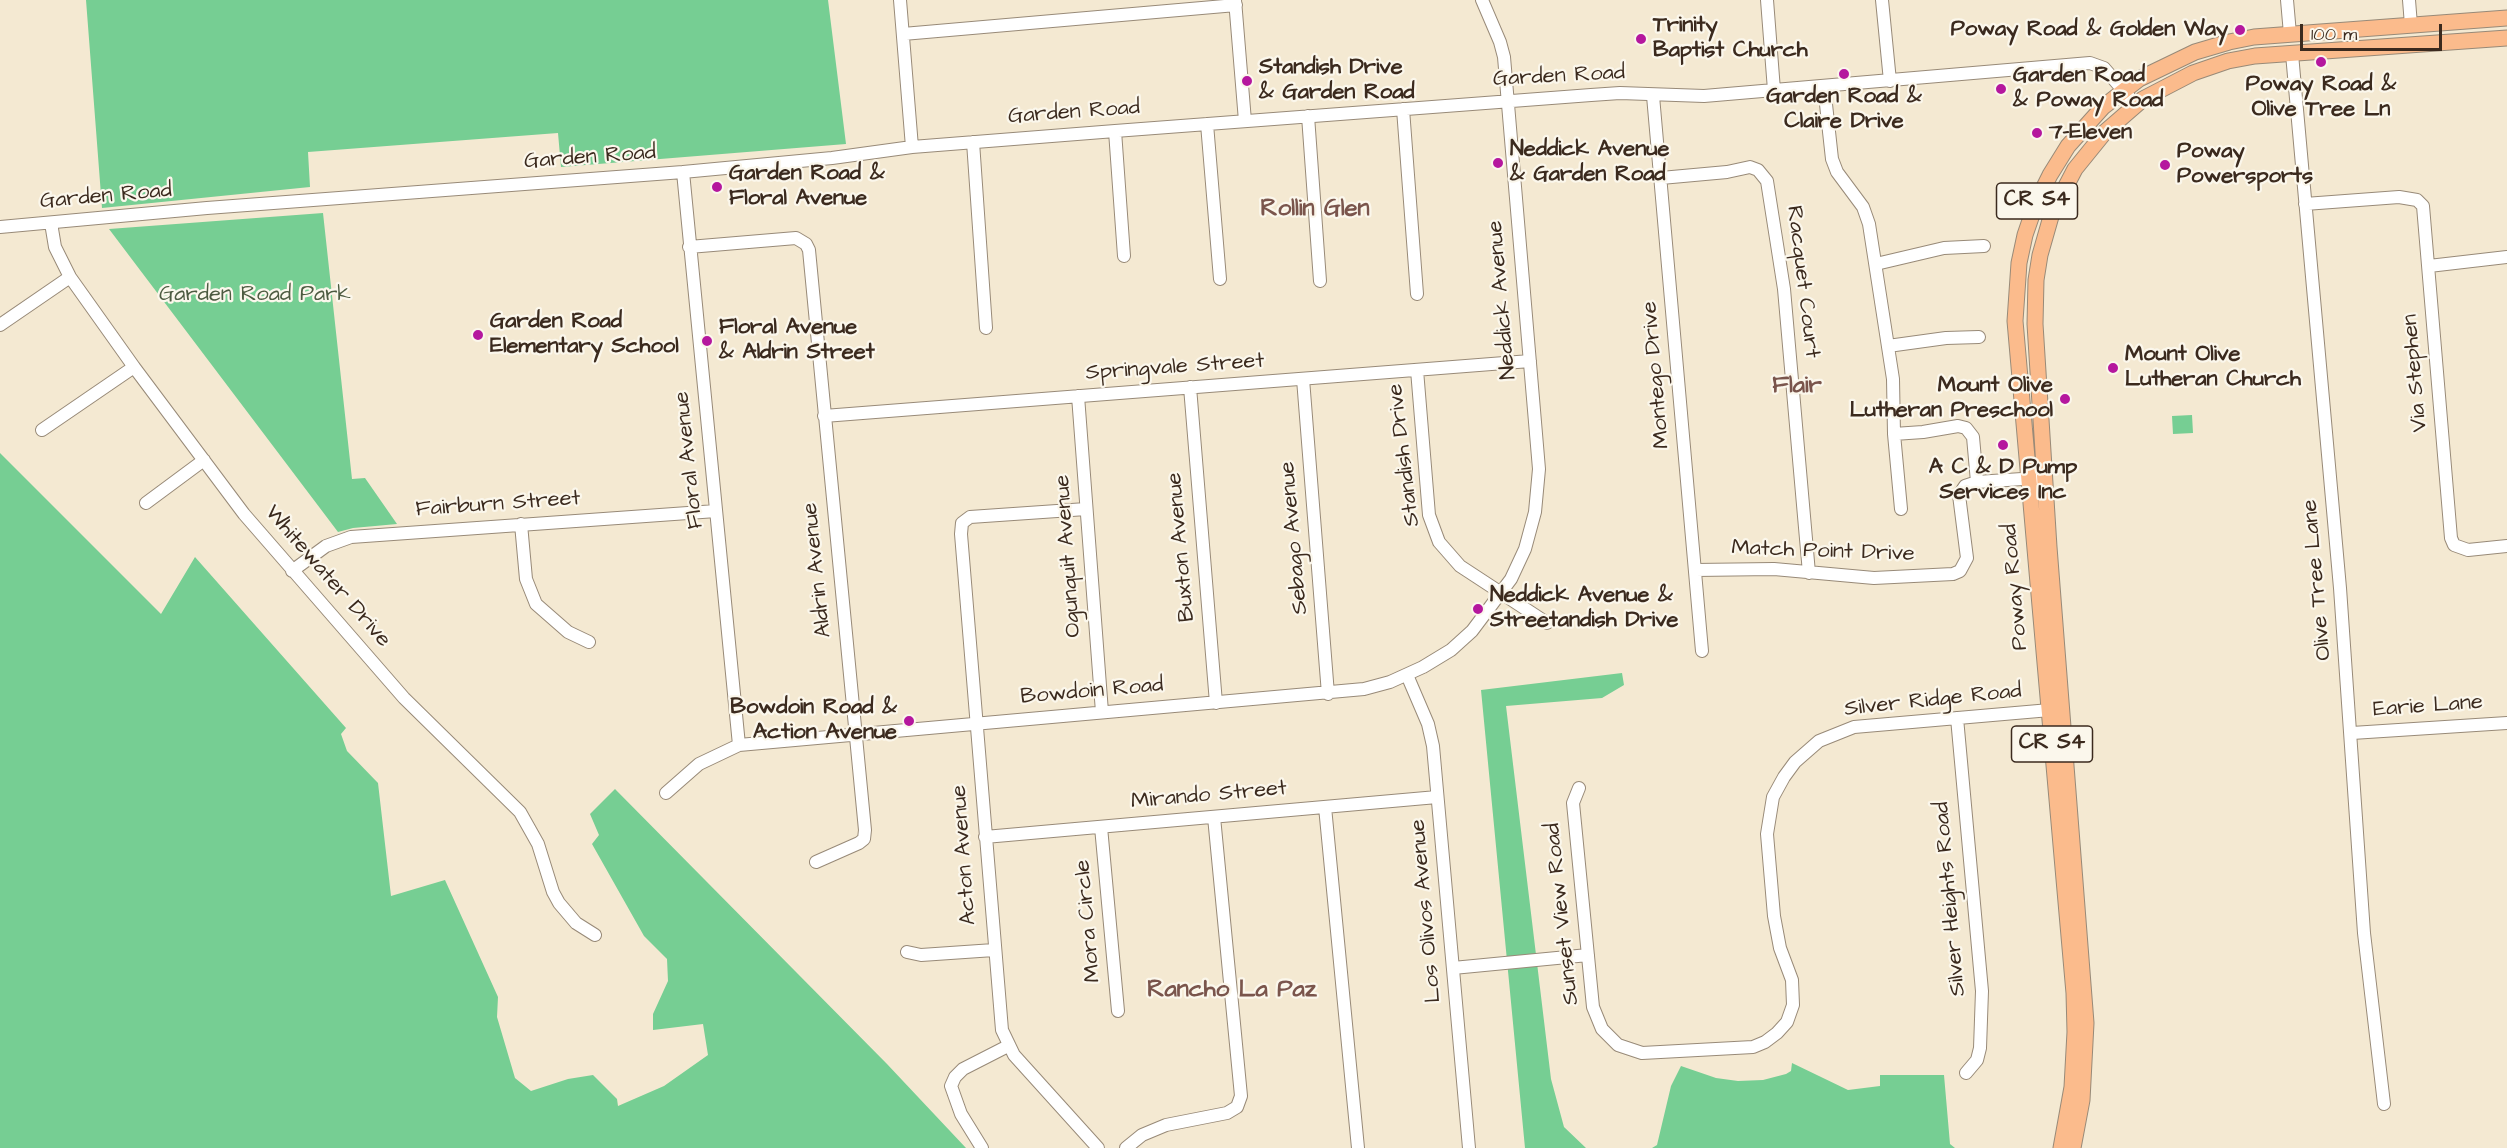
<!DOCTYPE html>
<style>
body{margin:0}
#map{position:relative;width:2507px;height:1148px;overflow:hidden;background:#f4e9d2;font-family:"Architects Daughter",sans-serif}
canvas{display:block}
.scale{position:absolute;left:2300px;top:24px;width:142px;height:27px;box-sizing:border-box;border:3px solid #3b2a1e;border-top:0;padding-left:8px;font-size:18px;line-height:21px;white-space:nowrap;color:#3b2a1e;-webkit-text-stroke:4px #fbf7ec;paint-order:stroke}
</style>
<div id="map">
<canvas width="2507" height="1148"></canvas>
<div class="scale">100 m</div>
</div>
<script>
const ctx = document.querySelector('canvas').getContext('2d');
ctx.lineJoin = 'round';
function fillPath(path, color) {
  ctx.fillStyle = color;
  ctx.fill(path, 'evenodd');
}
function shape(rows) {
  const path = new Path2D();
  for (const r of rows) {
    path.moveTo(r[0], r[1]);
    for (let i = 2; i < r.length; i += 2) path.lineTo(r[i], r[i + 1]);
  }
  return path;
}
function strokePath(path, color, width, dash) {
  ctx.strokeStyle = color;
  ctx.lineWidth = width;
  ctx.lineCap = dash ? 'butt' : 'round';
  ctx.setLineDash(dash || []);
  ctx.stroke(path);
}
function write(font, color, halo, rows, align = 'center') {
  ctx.font = font + ' "Architects Daughter",sans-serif';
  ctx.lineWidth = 4.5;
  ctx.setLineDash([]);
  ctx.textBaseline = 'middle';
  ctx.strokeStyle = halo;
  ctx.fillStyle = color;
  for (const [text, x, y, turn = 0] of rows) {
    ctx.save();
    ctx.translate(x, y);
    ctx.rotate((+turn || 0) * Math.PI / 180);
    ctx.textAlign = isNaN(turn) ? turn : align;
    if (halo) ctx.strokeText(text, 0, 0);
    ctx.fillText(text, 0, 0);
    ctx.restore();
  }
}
const green = shape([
 [86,0,828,0,846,144,561,167,558,133,308,152,310,187,102,208],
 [323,213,352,479,365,478,397,524,353,528,338,532,109,229],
 [2192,415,2193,433,2173,434,2172,416],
 [0,453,161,614,195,557,346,728,341,734,347,751,378,783,391,896,445,880,498,997,497,1017,515,1078,531,1091,568,1079,593,1075,617,1099,618,1106,664,1086,708,1055,703,1024,653,1030,653,1014,668,981,667,959,644,936,592,844,599,835,590,814,615,789,887,1064,966,1148,0,1148],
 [1622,673,1624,685,1602,698,1506,706,1551,1079,1564,1127,1586,1148,1525,1148,1481,690],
 [1792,1063,1848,1090,1880,1086,1880,1075,1944,1075,1950,1144,1955,1148,1652,1148,1657,1145,1671,1086,1681,1066,1716,1078,1738,1081,1763,1080,1786,1074,1791,1071]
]);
const minor = shape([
 [900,0,912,147],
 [1235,0,1245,121],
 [1767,0,1774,90],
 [1882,0,1890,81],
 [2287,0,2290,34],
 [2409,0,2411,25],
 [903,34,1236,5],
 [2292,54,2340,588,2364,933,2384,1104],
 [1824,86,1832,159,1837,172,1863,207,1869,224,1893,379,1894,434,1901,509],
 [1653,96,1702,651],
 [1403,109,1417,294],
 [1308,116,1320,281],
 [1207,124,1220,279],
 [1115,131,1124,256],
 [973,142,986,328],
 [683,172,739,745],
 [1661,178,1727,172,1750,167,1758,170,1767,181,1784,289,1809,573],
 [2305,204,2399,197,2417,200,2423,206,2451,538,2454,545,2468,550,2507,546],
 [51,223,55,247,70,277,134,367,244,514,404,698,520,812,538,844,553,892,559,903,576,923,595,935],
 [0,227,207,208,683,172,832,158,912,147,1115,131,1591,95,1620,93,1704,96,2090,63,2104,68,2135,104],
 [689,247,796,238,806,244,809,250,865,830,864,839,859,843,816,862],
 [1876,264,1944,248,1984,246],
 [2429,266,2507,257],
 [0,325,70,277],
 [1888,346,1946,338,1979,337],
 [1417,370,1429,515,1439,542,1460,566,1547,623],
 [1303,379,1328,694],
 [1190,387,1216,703],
 [1078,396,1102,712],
 [824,416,1530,361],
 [42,430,134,367],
 [1894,434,1923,432,1958,426,1966,428,1973,437,1977,482],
 [146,503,204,460],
 [1086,509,970,517,962,523,961,534,1002,1030,1014,1055,1098,1148],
 [521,524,526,579,536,604,568,632,589,642],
 [1695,570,1774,569,1874,578,1953,574,1960,571,1967,558,1959,495,1965,486,1977,482,2037,478],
 [292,571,326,546,351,537,716,511],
 [1407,675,1428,724,1433,746,1469,1148],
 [1957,718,1982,991,1980,1048,1977,1060,1966,1073],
 [2352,733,2507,723],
 [1579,788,1573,803,1593,1007,1602,1029,1618,1045,1642,1053,1753,1047,1765,1042,1777,1033,1787,1022,1793,1005,1792,980,1780,948,1774,916,1767,834,1773,797,1784,777,1795,762,1819,741,1854,727,2050,710],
 [666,793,699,764,739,745,1364,689,1390,682,1423,667,1451,650,1472,631,1511,579,1525,549,1535,512,1539,469,1504,57,1500,42,1482,0],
 [1325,807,1358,1148],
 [1101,827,1118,1011],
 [985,837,1437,797],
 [907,952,921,955,994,950],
 [1453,968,1588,955],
 [982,1148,961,1114,951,1086,955,1077,963,1069,1008,1046],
 [1126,1148,1142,1135,1166,1125,1227,1113,1237,1107,1241,1096,1214,817]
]);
const major = shape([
 [2061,1148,2072,1087,2075,1032,2074,993,2015,321,2019,263,2025,235,2036,203,2050,175,2068,146,2103,107,2139,79,2195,52,2229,42,2254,37,2507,18],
 [2073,1148,2082,1100,2086,1023,2049,547,2035,324,2036,280,2040,255,2052,213,2075,169,2105,132,2143,99,2193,73,2228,61,2255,56,2507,38]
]);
const markers = [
 [2240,30,6,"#b5179e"],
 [1641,39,6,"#b5179e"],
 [2321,62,6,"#b5179e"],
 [1844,74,6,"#b5179e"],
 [1247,81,6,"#b5179e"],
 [2001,89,6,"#b5179e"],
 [2037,133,6,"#b5179e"],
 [1498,163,6,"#b5179e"],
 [2165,165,6,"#b5179e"],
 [717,187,6,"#b5179e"],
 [478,335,6,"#b5179e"],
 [707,341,6,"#b5179e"],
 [2113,368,6,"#b5179e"],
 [2065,399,6,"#b5179e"],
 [2003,445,6,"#b5179e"],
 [1478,609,6,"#b5179e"],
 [909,721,6,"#b5179e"]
];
const shields = [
 [2037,201,81],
 [2052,744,81]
];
const shieldNames = [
 ["CR S4",2037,201],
 ["CR S4",2052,744]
];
const poiNames = [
 ["Trinity",1653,26],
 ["Baptist Church",1653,51],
 ["Poway Road & Golden Way",2228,30,"right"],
 ["Standish Drive",1259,68],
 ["& Garden Road",1259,93],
 ["Garden Road",2013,76],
 ["& Poway Road",2013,101],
 ["Poway Road &",2321,85,"center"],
 ["Olive Tree Ln",2321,110,"center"],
 ["Garden Road &",1844,97,"center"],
 ["Claire Drive",1844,122,"center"],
 ["7-Eleven",2049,133],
 ["Neddick Avenue",1510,150],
 ["& Garden Road",1510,175],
 ["Poway",2177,152],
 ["Powersports",2177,177],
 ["Garden Road &",729,174],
 ["Floral Avenue",729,199],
 ["Garden Road",490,322],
 ["Elementary School",490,347],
 ["Floral Avenue",719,328],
 ["& Aldrin Street",719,353],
 ["Mount Olive",2125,355],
 ["Lutheran Church",2125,380],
 ["Mount Olive",2053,386,"right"],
 ["Lutheran Preschool",2053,411,"right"],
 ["A C & D Pump",2003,468,"center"],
 ["Services Inc",2003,493,"center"],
 ["Neddick Avenue &",1490,596],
 ["Streetandish Drive",1490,621],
 ["Bowdoin Road &",897,708,"right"],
 ["Action Avenue",897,733,"right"]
];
const streetNames = [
 ["Garden Road",1559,77,-3],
 ["Garden Road",1074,113,-4],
 ["Garden Road",590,158,-4],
 ["Garden Road",106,197,-5],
 ["Racquet Court",1802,282,83],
 ["Neddick Avenue",1503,300,-95],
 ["Springvale Street",1175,368,-4],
 ["Via Stephen",2416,373,-95],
 ["Montego Drive",1657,375,-95],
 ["Standish Drive",1405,455,-97],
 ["Floral Avenue",690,460,-96],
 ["Fairburn Street",498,505,-4],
 ["Sebago Avenue",1295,538,-95],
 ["Buxton Avenue",1182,547,-95],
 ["Match Point Drive",1823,552,2],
 ["Ogunquit Avenue",1069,556,-94],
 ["Aldrin Avenue",818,570,-96],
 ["Whitewater Drive",327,577,49],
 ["Olive Tree Lane",2318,580,-95],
 ["Poway Road",2016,587,-95],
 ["Bowdoin Road",1092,692,-5],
 ["Silver Ridge Road",1933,701,-6],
 ["Earie Lane",2428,707,-4],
 ["Mirando Street",1209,796,-5],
 ["Acton Avenue",965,855,-94],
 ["Silver Heights Road",1951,899,-95],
 ["Los Olivos Avenue",1427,911,-95],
 ["Sunset View Road",1563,914,-96],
 ["Mora Circle",1089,921,-95]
];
const parkNames = [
 ["Garden Road Park",255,295]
];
const neighbourhoodNames = [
 ["Rollin Glen",1315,210],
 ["Flair",1797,387],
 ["Rancho La Paz",1232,991]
];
fillPath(green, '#76ce93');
strokePath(minor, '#988a78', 14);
strokePath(major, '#988a78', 17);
strokePath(minor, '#fff', 12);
strokePath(major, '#fbbb8c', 15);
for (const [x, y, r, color] of markers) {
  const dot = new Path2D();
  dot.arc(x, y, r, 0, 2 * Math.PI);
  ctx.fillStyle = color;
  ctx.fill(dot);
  strokePath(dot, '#fbf7ec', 2);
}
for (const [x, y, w] of shields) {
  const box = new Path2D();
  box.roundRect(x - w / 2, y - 18, w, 36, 4.5);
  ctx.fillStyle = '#fbf7ec';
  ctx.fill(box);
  strokePath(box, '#3b2a1e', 1.5);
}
write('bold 21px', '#3b2a1e', null, shieldNames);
write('bold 22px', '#3b2a1e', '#fbf7ec', poiNames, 'left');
write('22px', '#3b2a1e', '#fbf7ec', streetNames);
write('22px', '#4d5b41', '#fbf7ec', parkNames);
write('bold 24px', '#7a554c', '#fbf7ec', neighbourhoodNames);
</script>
